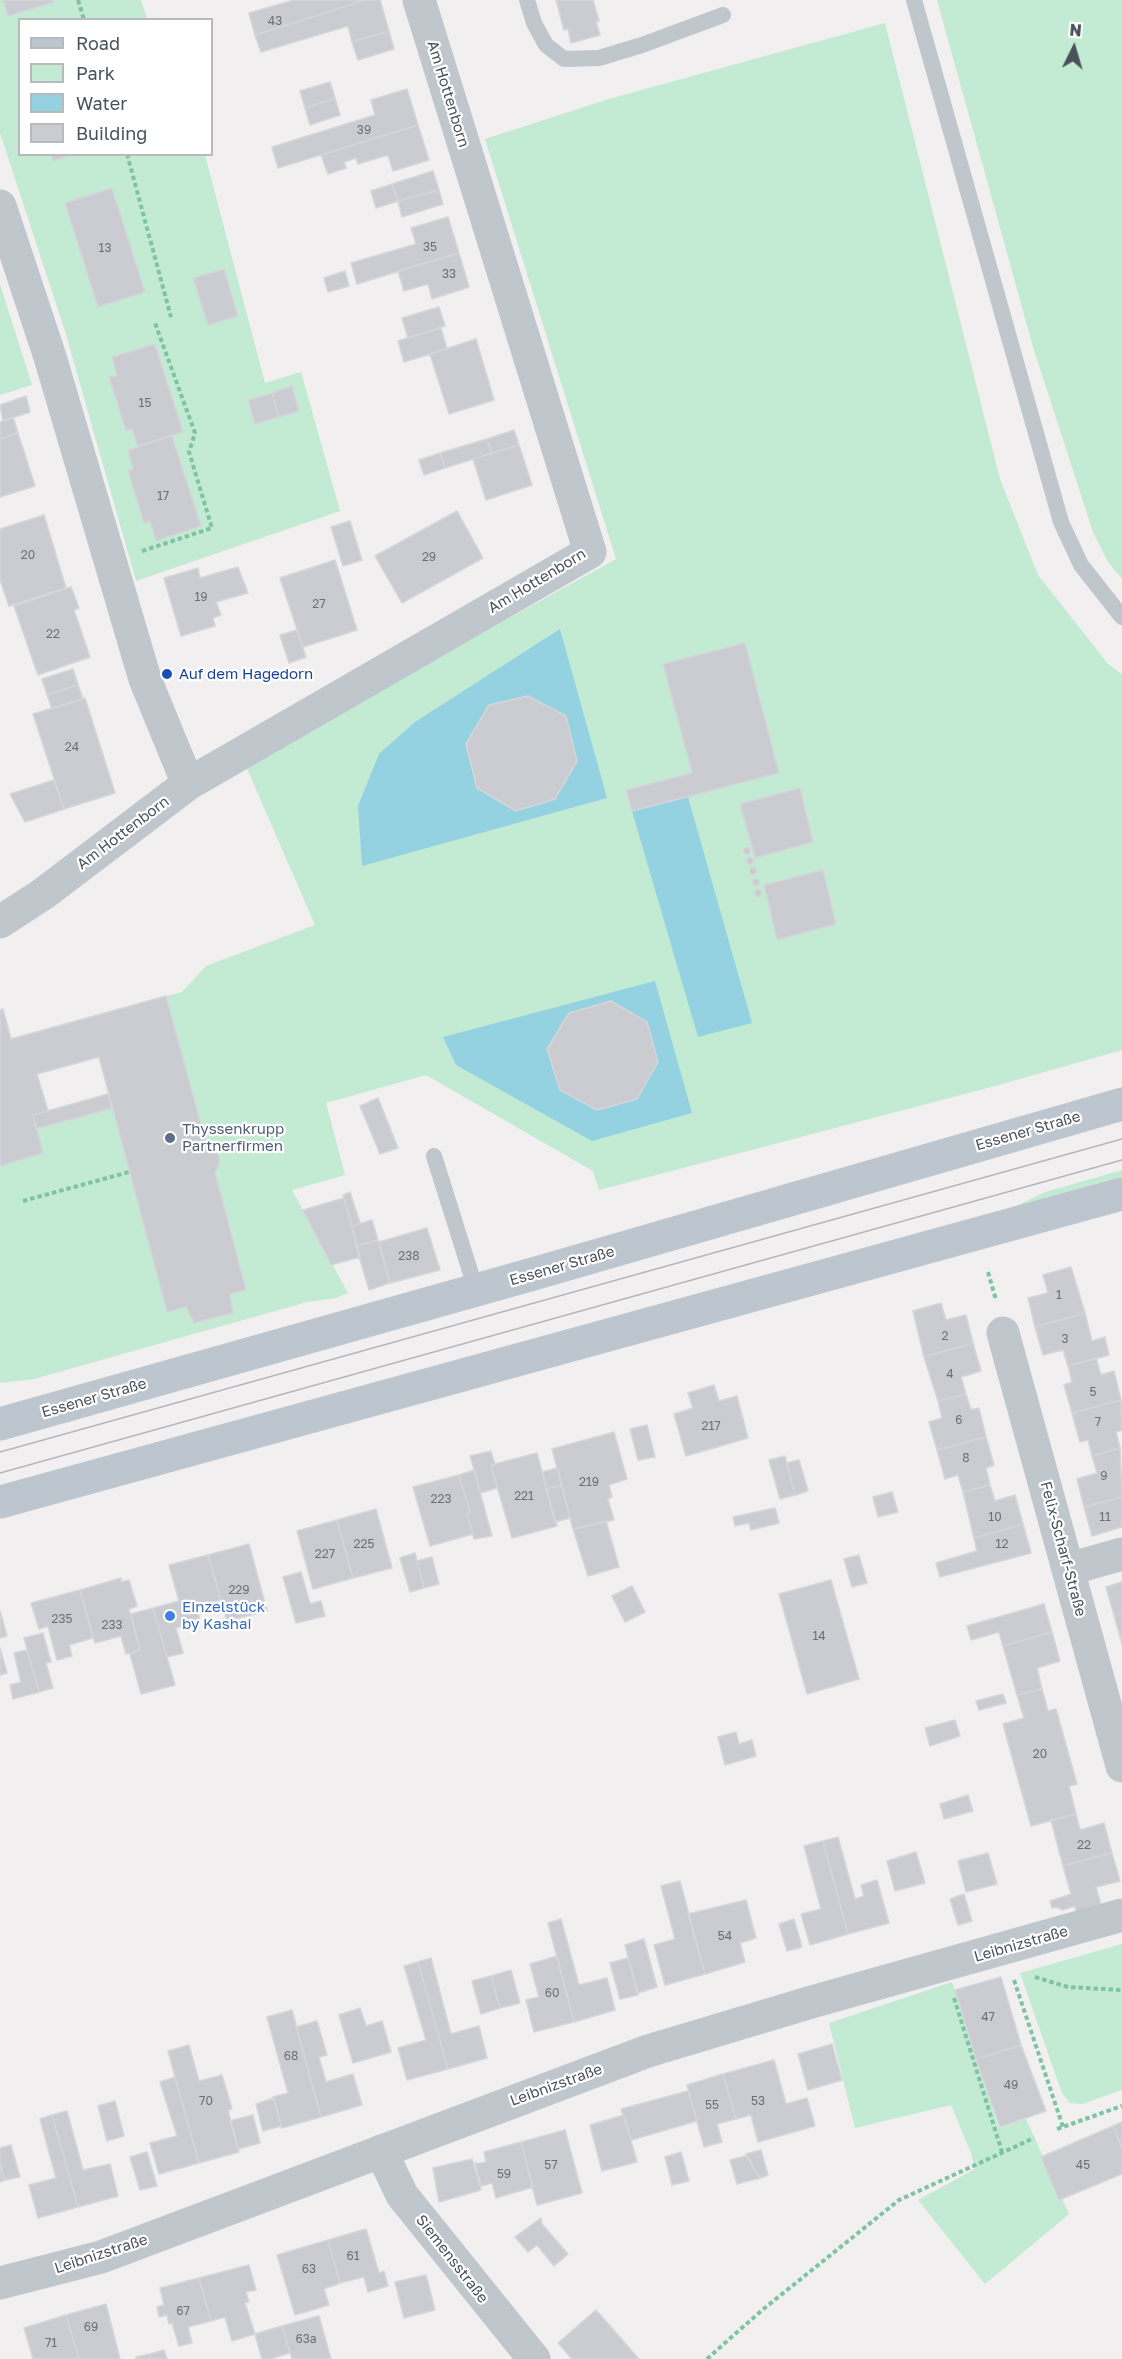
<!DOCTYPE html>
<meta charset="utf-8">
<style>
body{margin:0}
#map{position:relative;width:1122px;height:2359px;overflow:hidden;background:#f1efef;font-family:"Golos Text",sans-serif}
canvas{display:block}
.legend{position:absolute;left:18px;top:18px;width:195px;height:138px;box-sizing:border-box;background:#fff;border:2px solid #b6babd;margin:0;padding:8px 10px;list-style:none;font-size:18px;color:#49525a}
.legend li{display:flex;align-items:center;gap:12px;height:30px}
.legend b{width:30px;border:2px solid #b6babd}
.north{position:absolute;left:1044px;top:18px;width:60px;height:60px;-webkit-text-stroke:4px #fff;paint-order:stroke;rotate:5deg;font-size:16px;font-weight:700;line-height:24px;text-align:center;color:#49525a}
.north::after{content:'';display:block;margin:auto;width:21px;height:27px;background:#49525a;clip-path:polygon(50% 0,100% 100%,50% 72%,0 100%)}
</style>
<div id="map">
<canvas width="1122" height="2359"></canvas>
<ul class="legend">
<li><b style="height:8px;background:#bdc6cf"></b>Road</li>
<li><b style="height:16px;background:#c3ead2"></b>Park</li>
<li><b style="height:16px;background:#95d2e1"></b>Water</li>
<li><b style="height:16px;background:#caccd1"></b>Building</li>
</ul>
<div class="north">N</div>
</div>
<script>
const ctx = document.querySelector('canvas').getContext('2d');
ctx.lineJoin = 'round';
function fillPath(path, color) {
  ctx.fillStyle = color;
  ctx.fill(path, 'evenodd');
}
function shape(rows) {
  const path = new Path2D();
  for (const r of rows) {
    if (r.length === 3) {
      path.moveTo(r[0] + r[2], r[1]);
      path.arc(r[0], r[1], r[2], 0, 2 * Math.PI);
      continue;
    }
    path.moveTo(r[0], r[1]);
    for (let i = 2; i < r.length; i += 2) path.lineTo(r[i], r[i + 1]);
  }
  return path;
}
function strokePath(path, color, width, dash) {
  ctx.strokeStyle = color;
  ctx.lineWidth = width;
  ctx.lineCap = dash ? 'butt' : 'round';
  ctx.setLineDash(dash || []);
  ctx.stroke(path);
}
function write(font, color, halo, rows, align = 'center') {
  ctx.font = font + ' "Golos Text",sans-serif';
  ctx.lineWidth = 4.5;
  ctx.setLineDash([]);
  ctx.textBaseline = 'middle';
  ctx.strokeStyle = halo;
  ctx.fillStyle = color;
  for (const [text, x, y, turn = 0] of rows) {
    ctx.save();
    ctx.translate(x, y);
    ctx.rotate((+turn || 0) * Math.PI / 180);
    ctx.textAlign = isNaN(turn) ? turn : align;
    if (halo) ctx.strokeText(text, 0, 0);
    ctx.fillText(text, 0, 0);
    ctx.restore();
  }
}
const green = shape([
 [0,0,141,0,147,19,20,20,20,154,205,155,265,383,301,372,340,511,136,581,65,331,0,133],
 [937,0,1122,0,1122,579,1108,562,1093,532,1033,347],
 [885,23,1000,479,1038,575,1108,664,1122,674,1122,1050,995,1086,599,1190,593,1171,426,1075,326,1103,345,1175,292,1190,348,1293,336,1298,307,1302,34,1379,0,1383,0,1166,42,1153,36,1129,112,1108,167,1312,186,1307,194,1323,233,1313,230,1294,246,1290,215,1172,219,1165,215,1150,207,1146,166,996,182,992,206,966,315,925,245,764,616,559,485,139,609,99],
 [0,284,32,385,0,395],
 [1122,1170,1122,1177,1016,1206,1045,1192],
 [1122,1944,1122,2090,1082,2104,1070,2103,1062,2093,1020,1973],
 [952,1982,999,2128,1026,2119,1069,2214,985,2284,918,2200,975,2169,971,2153,951,2105,855,2128,829,2023]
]);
const water = shape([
 [560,629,607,798,362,866,358,806,379,754,415,722],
 [528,696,566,716,577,761,555,799,516,811,477,788,466,744,489,705],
 [688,797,752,1023,698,1037,632,811],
 [655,981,692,1113,592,1141,456,1065,443,1037],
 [611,1001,647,1022,658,1062,637,1099,597,1110,560,1090,547,1049,569,1013]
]);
const building = shape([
 [3,0,54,0,54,2,8,16,3,0],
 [294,0,366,0,255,35,249,13,294,0],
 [366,0,380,0,389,31,352,42,348,26,261,52,255,35,366,0],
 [556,0,593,0,599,21,596,22,600,35,571,43,568,29,564,30,556,0],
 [389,31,394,49,358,60,352,42,389,31],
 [330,82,335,98,305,108,300,91,330,82],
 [407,89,418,125,278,168,272,147,375,115,371,100,407,89],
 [335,98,340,115,310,125,305,108,335,98],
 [418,125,429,160,393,171,388,155,358,164,356,158,344,162,346,168,328,174,321,155,418,125],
 [51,154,74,154,53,161,51,154],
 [433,171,439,190,398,201,392,184,433,171],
 [392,184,398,201,376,208,371,191,392,184],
 [112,188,145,292,98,307,65,203,112,188],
 [439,190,443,204,402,217,398,201,439,190],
 [448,217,459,253,357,284,351,263,416,244,411,228,448,217],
 [459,253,469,287,432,299,428,284,404,291,398,271,459,253],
 [224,269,238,316,208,325,193,278,224,269],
 [345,271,349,286,328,292,324,278,345,271],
 [439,307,445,326,408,338,402,318,439,307],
 [441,328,447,349,404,362,398,341,441,328],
 [476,339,494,400,449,414,430,354,476,339],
 [155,344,183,432,138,446,132,429,126,431,109,377,117,375,112,357,155,344],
 [292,386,299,411,279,417,272,393,292,386],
 [272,393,279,417,255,424,248,400,272,393],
 [26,396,30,412,3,421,0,405,26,396],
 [13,417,18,433,0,439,0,422,13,417],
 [514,430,519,445,492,453,487,439,514,430],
 [18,433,35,486,0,497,0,439,18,433],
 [172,436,201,526,156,541,150,521,144,523,128,471,133,469,128,450,172,436],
 [487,439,492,453,445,468,440,453,487,439],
 [519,445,532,485,486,500,473,459,519,445],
 [440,453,445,468,424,475,419,460,440,453],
 [457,511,483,558,402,603,375,556,457,511],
 [44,515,66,588,9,606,0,580,0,529,44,515],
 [350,521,362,560,343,566,331,527,350,521],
 [335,560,357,630,303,647,280,578,335,560],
 [238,567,248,593,216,602,221,615,213,618,215,626,181,636,164,578,198,568,200,578,238,567],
 [71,587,79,608,74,610,90,657,38,675,14,606,71,587],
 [297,630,306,657,289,663,280,635,297,630],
 [745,643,779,773,632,811,626,790,692,773,663,664,745,643],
 [73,669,78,685,47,695,42,679,73,669],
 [78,685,83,699,52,709,47,695,78,685],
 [528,696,566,716,577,761,555,799,516,811,477,788,466,744,489,705,528,696],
 [85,698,115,793,64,809,33,714,85,698],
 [54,780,64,809,25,822,10,794,54,780],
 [800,788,813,842,755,858,740,804,800,788],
 [747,851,3.5],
 [750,861,3.5],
 [753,871,3.5],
 [823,870,836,924,777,940,764,885,823,870],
 [756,882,3.5],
 [758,893,3.5],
 [166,996,207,1146,215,1150,219,1156,219,1165,215,1172,246,1290,230,1294,233,1313,194,1323,186,1307,167,1312,99,1057,37,1074,48,1111,33,1115,43,1153,0,1166,0,1010,3,1009,11,1039,166,996],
 [611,1001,647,1022,658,1062,637,1099,597,1110,560,1090,547,1049,569,1013,611,1001],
 [108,1094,112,1108,36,1129,33,1115,108,1094],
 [378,1098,398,1148,380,1154,360,1106,378,1098],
 [350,1192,360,1223,352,1226,343,1195,350,1192],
 [344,1198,360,1257,331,1265,303,1210,344,1198],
 [372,1220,378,1240,356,1246,352,1226,372,1220],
 [427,1228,440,1270,390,1283,379,1242,427,1228],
 [378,1240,390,1283,369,1290,356,1246,378,1240],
 [1071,1267,1085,1313,1035,1327,1028,1298,1048,1293,1043,1275,1071,1267],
 [941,1303,946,1320,966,1315,973,1343,924,1357,913,1311,941,1303],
 [1085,1313,1092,1341,1105,1337,1109,1355,1068,1366,1063,1350,1043,1355,1035,1327,1085,1313],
 [973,1343,981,1371,961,1377,966,1394,938,1401,924,1357,973,1343],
 [1096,1358,1101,1375,1114,1371,1121,1400,1072,1413,1064,1385,1072,1382,1068,1366,1096,1358],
 [714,1385,719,1401,737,1396,748,1438,686,1456,674,1414,693,1408,688,1393,714,1385],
 [966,1394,971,1410,979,1408,986,1437,937,1450,929,1422,942,1418,938,1401,966,1394],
 [1121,1400,1122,1430,1116,1432,1120,1448,1092,1456,1088,1440,1080,1442,1072,1413,1121,1400],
 [647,1425,655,1457,638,1460,630,1429,647,1425],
 [614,1432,627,1479,609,1485,612,1497,608,1499,614,1520,573,1529,552,1449,614,1432],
 [986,1437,994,1465,986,1468,990,1485,963,1492,958,1475,945,1479,937,1450,986,1437],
 [1120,1448,1122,1497,1084,1507,1077,1479,1097,1473,1092,1456,1120,1448],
 [491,1451,495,1465,491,1465,497,1488,481,1493,470,1456,491,1451],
 [537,1453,557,1526,512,1538,491,1465,537,1453],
 [785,1456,795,1495,780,1499,769,1460,785,1456],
 [799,1460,808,1491,795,1495,787,1463,799,1460],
 [557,1468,562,1485,546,1489,542,1472,557,1468],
 [474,1470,492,1536,474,1539,467,1513,470,1512,459,1475,474,1470],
 [459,1475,470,1512,467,1513,473,1534,430,1546,413,1487,459,1475],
 [562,1485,570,1518,555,1522,546,1489,562,1485],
 [990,1485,995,1501,1015,1495,1023,1524,974,1538,963,1492,990,1485],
 [892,1492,898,1512,878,1517,873,1497,892,1492],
 [1122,1497,1122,1527,1092,1536,1084,1507,1122,1497],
 [775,1508,779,1523,751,1530,749,1523,735,1526,733,1517,775,1508],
 [376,1509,392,1568,353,1578,337,1520,376,1509],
 [337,1520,353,1578,313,1589,297,1531,337,1520],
 [606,1521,619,1567,588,1576,573,1529,606,1521],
 [1023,1524,1031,1553,940,1577,936,1563,977,1551,974,1538,1023,1524],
 [249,1544,267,1611,227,1621,208,1555,249,1544],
 [415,1553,424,1588,410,1592,400,1558,415,1553],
 [208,1555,221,1600,196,1606,200,1621,176,1628,183,1653,167,1657,153,1608,179,1601,169,1565,208,1555],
 [859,1555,867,1583,852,1587,844,1559,859,1555],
 [432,1557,439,1584,424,1588,417,1561,432,1557],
 [301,1572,310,1604,321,1601,325,1616,296,1623,283,1577,301,1572],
 [121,1578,121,1582,129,1580,137,1606,129,1609,140,1650,126,1654,121,1636,95,1643,80,1590,121,1578],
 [831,1580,859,1679,807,1694,779,1594,831,1580],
 [1122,1582,1122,1613,1114,1615,1106,1587,1122,1582],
 [632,1586,645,1612,625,1622,612,1596,632,1586],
 [80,1590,93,1638,69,1645,72,1656,57,1660,48,1626,39,1629,31,1603,80,1590],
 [1044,1604,1052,1632,1003,1646,999,1632,971,1640,967,1626,1044,1604],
 [153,1608,175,1685,141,1694,130,1654,140,1650,131,1614,153,1608],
 [0,1611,7,1636,0,1638,0,1611],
 [1122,1613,1122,1644,1114,1615,1122,1613],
 [1052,1632,1060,1661,1037,1668,1042,1689,1017,1695,1003,1646,1052,1632],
 [43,1633,51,1662,46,1663,53,1688,39,1692,24,1638,43,1633],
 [0,1648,7,1673,0,1675,0,1648],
 [27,1650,39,1692,13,1699,10,1685,21,1682,14,1653,27,1650],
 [1042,1689,1048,1711,1056,1709,1077,1784,1069,1786,1076,1814,1031,1826,1003,1724,1024,1718,1017,1695,1042,1689],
 [1003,1694,1006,1703,979,1710,976,1701,1003,1694],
 [955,1720,960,1736,930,1746,925,1728,955,1720],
 [736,1732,739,1744,752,1740,756,1756,725,1765,718,1737,736,1732],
 [968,1795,973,1811,944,1819,940,1804,968,1795],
 [1076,1814,1080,1830,1104,1823,1112,1853,1063,1866,1051,1820,1076,1814],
 [838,1837,855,1899,864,1896,861,1885,877,1880,889,1923,848,1934,823,1841,838,1837],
 [823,1841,848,1934,810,1945,801,1914,821,1909,804,1846,823,1841],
 [916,1852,925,1883,895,1891,887,1861,916,1852],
 [988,1853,997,1884,966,1892,958,1861,988,1853],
 [1112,1853,1120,1881,1096,1887,1101,1905,1076,1911,1075,1906,1063,1910,1056,1907,1052,1908,1050,1901,1071,1894,1063,1866,1112,1853],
 [680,1881,705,1974,665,1985,654,1945,675,1939,661,1886,680,1881],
 [964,1894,972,1921,958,1925,950,1899,964,1894],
 [746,1900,756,1938,740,1943,745,1962,705,1974,688,1914,746,1900],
 [561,1919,579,1985,607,1978,615,2010,574,2022,548,1923,561,1919],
 [794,1919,802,1947,787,1951,779,1924,794,1919],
 [644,1939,657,1987,638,1993,625,1945,644,1939],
 [557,1956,574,2022,534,2032,526,2000,539,1997,530,1964,557,1956],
 [431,1958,451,2034,479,2026,487,2058,448,2069,418,1962,431,1958],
 [628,1958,638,1995,620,1999,610,1963,628,1958],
 [418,1962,448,2069,407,2080,398,2048,426,2040,404,1966,418,1962],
 [511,1970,520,2003,500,2008,491,1976,511,1970],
 [491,1976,500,2008,481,2014,472,1981,491,1976],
 [1001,1977,1021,2045,976,2059,955,1990,1001,1977],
 [360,2008,366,2026,382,2021,391,2052,353,2063,339,2015,360,2008],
 [292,2010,321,2117,282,2128,273,2097,288,2093,267,2017,292,2010],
 [317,2021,327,2055,319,2057,326,2082,353,2074,362,2105,321,2117,296,2027,317,2021],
 [832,2044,842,2080,808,2090,798,2054,832,2044],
 [189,2045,199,2081,222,2075,232,2109,228,2110,239,2152,199,2163,168,2051,189,2045],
 [1021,2045,1046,2111,1000,2127,976,2059,1021,2045],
 [774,2060,786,2104,807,2098,815,2126,758,2142,751,2115,736,2119,723,2074,774,2060],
 [723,2074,736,2119,717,2124,722,2142,704,2147,687,2085,723,2074],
 [175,2077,199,2163,159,2174,150,2143,177,2136,160,2082,175,2077],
 [688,2091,697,2121,631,2140,621,2109,688,2091],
 [274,2098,281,2126,263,2131,256,2104,274,2098],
 [115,2101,124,2136,107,2141,98,2106,115,2101],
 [67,2111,83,2170,110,2164,118,2196,78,2207,52,2115,67,2111],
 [52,2115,78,2207,38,2218,29,2185,56,2178,40,2119,52,2115],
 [253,2115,260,2143,238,2149,230,2121,253,2115],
 [624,2115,637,2162,602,2171,590,2125,624,2115],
 [1122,2122,1122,2149,1113,2126,1122,2122],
 [1113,2126,1122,2149,1122,2174,1059,2200,1041,2157,1113,2126],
 [565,2130,582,2193,537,2205,521,2142,565,2130],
 [521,2142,533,2187,496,2198,492,2183,481,2186,475,2162,477,2164,486,2162,484,2152,521,2142],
 [11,2145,20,2177,5,2180,0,2163,0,2148,11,2145],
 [761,2150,768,2175,760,2178,746,2154,761,2150],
 [147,2152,157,2186,140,2190,130,2157,147,2152],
 [681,2152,689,2181,672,2185,665,2157,681,2152],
 [746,2156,760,2178,737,2184,730,2160,746,2156],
 [472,2159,481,2190,439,2202,433,2168,472,2159],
 [0,2164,5,2180,0,2182,0,2164],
 [541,2218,542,2224,568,2254,554,2266,537,2245,528,2252,515,2237,541,2218],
 [366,2229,379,2273,384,2271,388,2286,368,2292,364,2277,340,2283,328,2240,366,2229],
 [328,2240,340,2283,324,2289,329,2305,295,2315,277,2255,328,2240],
 [249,2265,256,2290,246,2292,249,2302,245,2303,255,2334,232,2341,225,2317,211,2321,199,2278,249,2265],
 [426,2275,435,2310,404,2318,395,2282,426,2275],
 [199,2278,211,2321,188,2327,192,2343,179,2346,172,2323,169,2324,167,2315,159,2317,157,2307,164,2305,160,2288,199,2278],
 [106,2304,120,2359,79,2359,66,2315,106,2304],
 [596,2310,639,2359,572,2359,558,2343,596,2310],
 [66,2315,79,2359,33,2359,24,2328,66,2315],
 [319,2316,331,2359,292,2359,282,2326,319,2316],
 [282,2326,290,2353,270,2359,262,2359,255,2334,282,2326],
 [164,2350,167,2359,151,2359,150,2354,164,2350],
 [150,2354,151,2359,136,2359,136,2357,150,2354]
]);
const path = shape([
 [78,0,84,20],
 [127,154,171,317],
 [142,551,212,528,189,452,195,433,155,323],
 [23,1201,129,1172],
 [988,1272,996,1300],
 [1035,1977,1068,1987,1122,1990],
 [1014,1980,1063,2127],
 [954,1998,1002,2152],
 [1057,2129,1122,2106],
 [707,2359,761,2311,899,2200,1034,2138]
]);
const lane = shape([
 [527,0,534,23,546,45,564,59,599,58,642,45,723,15],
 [914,0,1061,522,1081,565,1122,617],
 [434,1156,476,1290]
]);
const street = shape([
 [0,206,50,357,145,679,188,784],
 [0,922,43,894,188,784,590,552,419,0],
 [1003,1333,1122,1766],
 [1069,1569,1122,1554],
 [381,2151,402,2195,534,2359],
 [0,2283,101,2257,648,2051,815,2001,1122,1915]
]);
const secondary = shape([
 [0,1424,533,1274,1122,1104],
 [0,1502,1122,1194]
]);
const tram = shape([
 [0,1452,1122,1139],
 [0,1473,1122,1160]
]);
const markers = [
 [167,674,6,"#1a4fb4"],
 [170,1138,6,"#5c6f8a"],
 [170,1616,6,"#3f7fe0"]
];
const numberNames = [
 ["43",275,21],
 ["39",364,130],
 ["35",430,247],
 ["13",105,248],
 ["33",449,274],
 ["15",145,403],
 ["17",163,496],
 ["20",28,555],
 ["29",429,557],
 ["19",201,597],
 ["27",319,604],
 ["22",53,634],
 ["24",72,747],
 ["238",409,1256],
 ["1",1059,1295],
 ["2",945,1336],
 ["3",1065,1339],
 ["4",950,1374],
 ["5",1093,1392],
 ["6",959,1420],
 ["7",1098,1422],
 ["217",711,1426],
 ["8",966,1458],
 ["9",1104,1476],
 ["219",589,1482],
 ["221",524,1496],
 ["223",441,1499],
 ["10",995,1517],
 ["11",1105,1517],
 ["225",364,1544],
 ["12",1002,1544],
 ["227",325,1554],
 ["229",239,1590],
 ["235",62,1619],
 ["233",112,1625],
 ["14",819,1636],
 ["20",1040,1754],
 ["22",1084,1845],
 ["54",725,1936],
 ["60",552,1993],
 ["47",988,2017],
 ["68",291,2056],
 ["49",1011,2085],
 ["70",206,2101],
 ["53",758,2101],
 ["55",712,2105],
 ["57",551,2165],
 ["45",1083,2165],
 ["59",504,2174],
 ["61",353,2256],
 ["63",309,2269],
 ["67",183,2311],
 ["69",91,2327],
 ["63a",306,2339],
 ["71",51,2343]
];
const streetNames = [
 ["Am Hottenborn",448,94,73],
 ["Am Hottenborn",537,581,-31],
 ["Am Hottenborn",123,833,-37],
 ["Essener Straße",1028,1131,-16],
 ["Essener Straße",562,1266,-16],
 ["Essener Straße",94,1398,-16],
 ["Felix-Scharf-Straße",1063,1549,75],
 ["Leibnizstraße",1021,1944,-16],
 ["Leibnizstraße",556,2085,-20],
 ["Leibnizstraße",101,2254,-18],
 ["Siemensstraße",452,2259,52]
];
const transitNames = [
 ["Auf dem Hagedorn",179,674]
];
const serviceNames = [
 ["Thyssenkrupp",182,1129],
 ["Partnerfirmen",182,1146]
];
const shopNames = [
 ["Einzelstück",182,1607],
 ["by Kashai",182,1624]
];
fillPath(green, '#c3ead2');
fillPath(water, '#95d2e1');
fillPath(building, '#caccd1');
strokePath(building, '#d4d6da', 1.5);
strokePath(path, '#7fc4a2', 4, [4.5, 3]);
strokePath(lane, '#bfc6cc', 16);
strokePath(street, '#bfc6cc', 33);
strokePath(secondary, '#bdc6cf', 33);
strokePath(tram, '#b2b5b9', 1.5);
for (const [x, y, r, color] of markers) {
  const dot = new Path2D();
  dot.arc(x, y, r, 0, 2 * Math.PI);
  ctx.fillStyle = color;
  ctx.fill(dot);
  strokePath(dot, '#fff', 2);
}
write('12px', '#697078', null, numberNames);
write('15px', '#49525a', '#fff', streetNames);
write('15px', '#164399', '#fff', transitNames, 'left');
write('15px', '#4e5e75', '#fff', serviceNames, 'left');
write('15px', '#366cbe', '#fff', shopNames, 'left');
</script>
